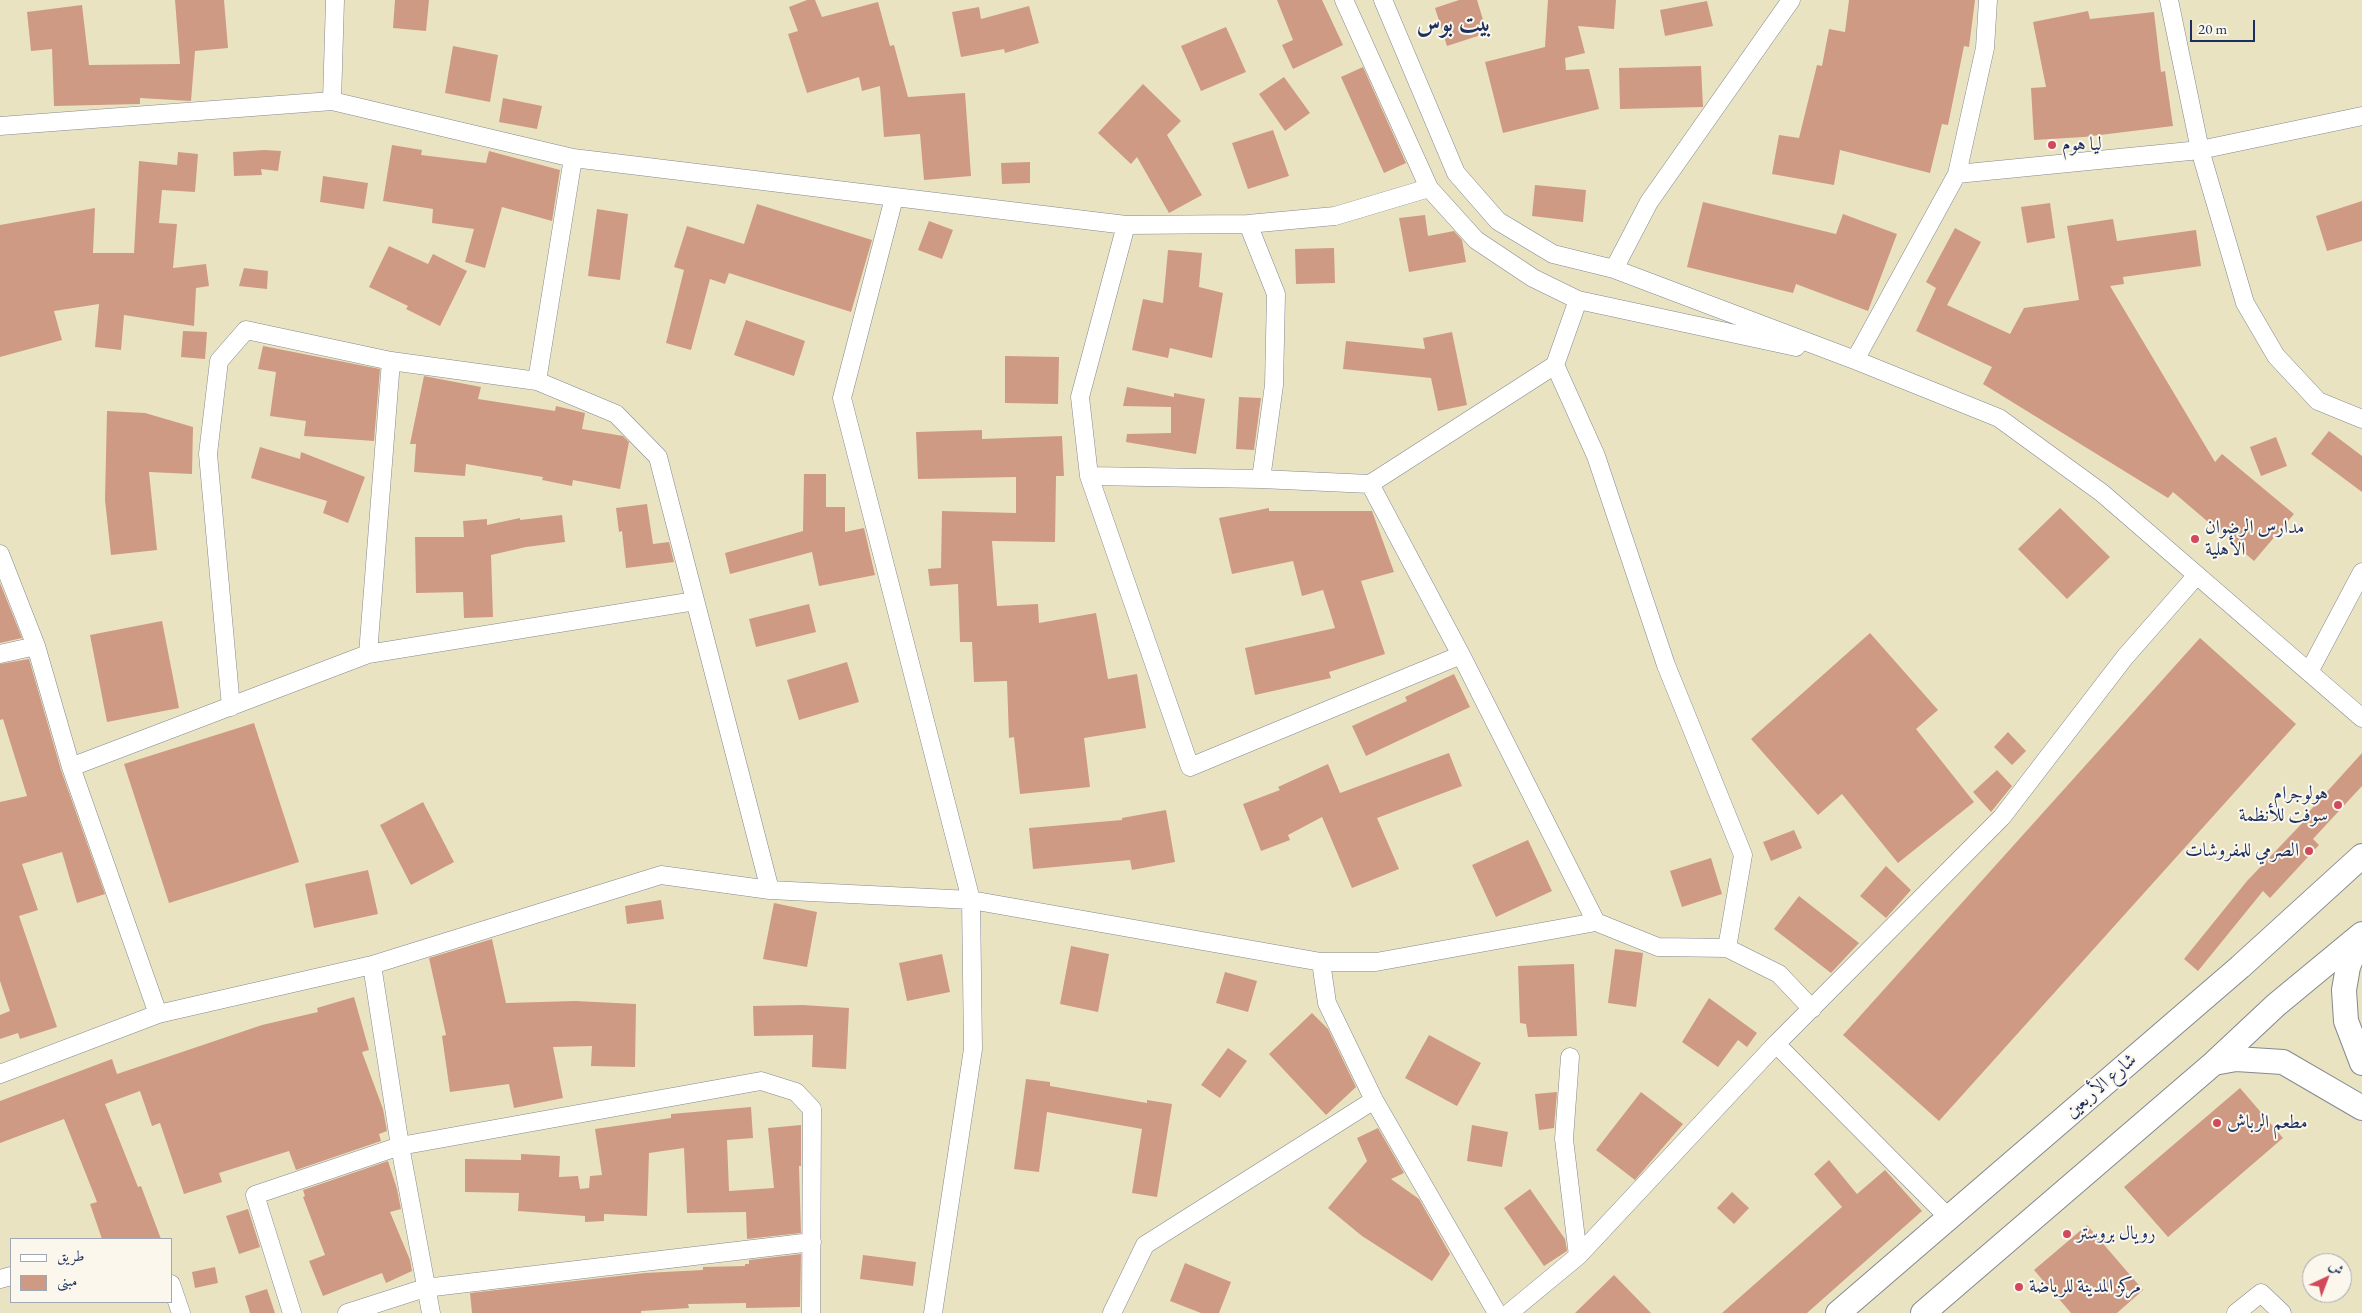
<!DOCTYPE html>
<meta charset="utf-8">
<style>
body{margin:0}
#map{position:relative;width:2362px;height:1313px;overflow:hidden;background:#eae3c2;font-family:"EB Garamond",Amiri,serif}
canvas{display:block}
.legend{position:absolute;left:10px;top:1238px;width:162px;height:65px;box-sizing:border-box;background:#fbf7ec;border:1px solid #a1a7b3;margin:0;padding:6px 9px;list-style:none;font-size:15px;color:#1b2f5e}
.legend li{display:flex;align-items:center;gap:10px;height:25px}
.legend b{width:25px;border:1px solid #a1a7b3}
.north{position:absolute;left:2302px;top:1253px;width:50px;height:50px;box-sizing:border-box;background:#fbf7ec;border:1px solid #a1a7b3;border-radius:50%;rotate:43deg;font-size:14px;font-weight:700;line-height:20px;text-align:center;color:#1b2f5e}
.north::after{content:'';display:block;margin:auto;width:18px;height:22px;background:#d1495b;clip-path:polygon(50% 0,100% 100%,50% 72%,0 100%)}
.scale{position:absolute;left:2190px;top:20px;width:65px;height:22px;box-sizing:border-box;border:2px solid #1b2f5e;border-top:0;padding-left:6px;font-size:15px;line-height:18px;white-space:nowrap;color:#1b2f5e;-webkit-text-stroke:4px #fbf7ec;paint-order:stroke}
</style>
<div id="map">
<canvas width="2362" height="1313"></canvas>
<ul class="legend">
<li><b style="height:6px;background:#fff"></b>طريق</li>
<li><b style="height:14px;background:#cf9a83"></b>مبنى</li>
</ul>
<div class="north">ش</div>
<div class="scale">20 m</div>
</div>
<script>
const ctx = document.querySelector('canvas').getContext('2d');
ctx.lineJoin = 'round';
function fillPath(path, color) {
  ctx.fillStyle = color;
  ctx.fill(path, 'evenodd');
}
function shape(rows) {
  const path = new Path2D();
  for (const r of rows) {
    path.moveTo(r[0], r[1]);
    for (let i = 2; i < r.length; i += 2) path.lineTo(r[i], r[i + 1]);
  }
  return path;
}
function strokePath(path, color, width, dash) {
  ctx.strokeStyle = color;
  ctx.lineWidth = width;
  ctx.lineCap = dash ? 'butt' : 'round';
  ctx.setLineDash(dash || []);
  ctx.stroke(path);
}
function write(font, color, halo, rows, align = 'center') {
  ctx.font = font + ' "EB Garamond",Amiri,serif';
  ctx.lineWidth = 4;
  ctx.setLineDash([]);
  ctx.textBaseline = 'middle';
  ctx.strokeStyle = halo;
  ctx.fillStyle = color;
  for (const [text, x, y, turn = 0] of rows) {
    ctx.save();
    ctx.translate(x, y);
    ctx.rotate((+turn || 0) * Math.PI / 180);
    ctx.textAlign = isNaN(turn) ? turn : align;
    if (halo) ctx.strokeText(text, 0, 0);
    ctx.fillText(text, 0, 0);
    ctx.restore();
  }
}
const building = shape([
 [175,0,224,0,228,48,195,51,191,101,140,98,140,104,54,106,52,49,31,51,27,12,82,5,89,65,180,64],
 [395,0,429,0,426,31,393,28],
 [807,0,815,0,822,17,878,2,890,46,894,45,908,97,965,93,971,176,924,180,920,134,884,137,880,86,862,91,859,77,807,93,788,34,798,31,789,7],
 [1277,0,1322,0,1343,45,1293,69,1282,45,1293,40],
 [1459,0,1477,0,1487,33,1447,46,1435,8],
 [1548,0,1616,0,1614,29,1578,26,1585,53,1565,58,1566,70,1589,69,1599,109,1503,133,1485,62,1545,47],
 [1849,0,1975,0,1969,47,1964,46,1948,125,1942,124,1930,173,1840,150,1834,185,1772,174,1779,135,1799,138,1817,65,1822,66,1829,29,1845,32],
 [1707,1,1713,26,1665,36,1660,10],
 [1029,6,1039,43,1005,53,1004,49,961,57,952,12,979,7,981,19],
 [2088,11,2090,19,2154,12,2161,72,2165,71,2173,126,2084,137,2034,140,2031,88,2046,87,2033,22],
 [1226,27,1246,72,1201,91,1181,46],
 [453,46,498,55,490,102,445,93],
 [1701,66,1703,107,1620,109,1619,68],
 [1363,67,1406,163,1384,173,1341,77],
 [1284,77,1310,113,1285,131,1259,94],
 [1143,84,1181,121,1167,135,1202,195,1169,213,1137,157,1131,164,1098,133],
 [503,98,542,106,537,129,499,122],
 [1273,130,1289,176,1248,189,1232,143],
 [392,145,422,150,421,155,486,163,489,151,560,170,552,221,502,207,485,268,465,262,474,229,432,223,433,209,383,201],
 [264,150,281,151,278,171,261,169,262,175,234,176,233,152],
 [178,152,198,154,195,192,162,190,159,223,177,224,173,268,206,264,209,286,196,288,194,326,124,315,121,350,95,347,99,304,54,311,62,340,0,357,0,225,95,208,93,253,134,253,139,161,177,165],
 [1030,162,1030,183,1002,184,1001,163],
 [323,176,368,183,364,209,320,202],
 [1535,185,1586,190,1583,222,1532,216],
 [2362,201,2362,241,2327,251,2316,216],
 [1703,202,1836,234,1843,214,1897,234,1868,311,1796,284,1793,293,1687,267],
 [2050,203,2055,238,2027,243,2021,207],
 [757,204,872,240,851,312,729,273,725,284,710,279,691,350,666,343,684,270,674,267,687,226,744,244],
 [597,209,628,214,620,280,588,276],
 [1425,215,1428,236,1454,231,1462,240,1466,262,1409,272,1399,218],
 [2113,219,2117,241,2196,230,2201,266,2123,277,2124,284,2110,286,2215,462,2222,454,2294,514,2254,561,2173,492,2168,498,1983,384,1992,367,1916,331,1936,288,1926,282,1955,228,1981,242,1947,305,2010,334,2024,308,2079,300,2067,226],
 [929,221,953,230,942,259,918,250],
 [389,246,428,264,433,254,467,271,440,326,406,309,408,306,369,287],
 [1334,248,1335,283,1296,284,1295,249],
 [1168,250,1202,253,1199,287,1223,293,1212,358,1170,348,1168,358,1132,350,1143,299,1163,303],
 [244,268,268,271,267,289,239,286],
 [746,320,805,341,794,376,734,355],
 [183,331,207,332,205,359,181,357],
 [1452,332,1467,405,1438,411,1431,378,1343,369,1346,341,1425,349,1423,338],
 [263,346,380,369,374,441,304,436,306,421,270,416,276,372,258,369],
 [1005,356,1059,357,1058,404,1005,403],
 [424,376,481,387,478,399,555,411,556,406,585,413,582,429,623,436,629,442,620,489,573,480,572,486,542,480,543,477,466,464,465,476,414,472,416,444,410,444],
 [1127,387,1174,397,1174,393,1205,399,1196,454,1126,442,1127,434,1171,433,1171,407,1123,406],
 [1239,397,1261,398,1254,450,1236,449],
 [107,411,145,413,193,427,192,474,149,472,157,550,111,555,105,500],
 [982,430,982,439,1062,436,1064,476,1056,476,1055,542,992,541,997,606,1038,604,1039,623,1096,613,1108,679,1137,674,1146,728,1084,738,1090,787,1020,794,1014,737,1009,738,1007,681,974,682,972,642,960,642,958,584,930,586,928,569,941,568,942,511,1016,513,1016,477,918,479,916,432],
 [2329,431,2362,456,2362,492,2311,454],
 [2276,437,2287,466,2261,476,2250,447],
 [260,447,300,459,301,452,365,477,348,523,323,513,327,501,251,478],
 [804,474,826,474,826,507,845,507,845,532,864,528,875,575,819,586,812,552,730,574,725,553,803,531],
 [647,504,653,544,669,542,674,562,626,568,622,531,619,532,616,508],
 [1269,508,1269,511,1372,511,1394,572,1361,581,1385,654,1329,672,1331,678,1255,695,1245,648,1335,628,1323,590,1302,596,1293,561,1232,574,1219,518],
 [2060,508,2110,557,2067,599,2018,549],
 [562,515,565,542,526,547,491,555,493,617,464,618,463,592,416,593,415,537,464,537,463,521,487,519,487,525,520,518,520,520],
 [0,583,22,638,0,643],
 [809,604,816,632,756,647,749,619],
 [162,621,179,708,107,722,90,635],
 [1870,633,1938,710,1916,729,1974,802,1898,863,1842,794,1818,815,1751,739],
 [2200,638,2296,724,1939,1121,1843,1035],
 [29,659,61,770,105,894,77,903,62,852,22,864,38,910,19,916,57,1027,20,1039,18,1033,0,1039,0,1015,10,1011,0,981,0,802,27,796,3,719,0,720,0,664],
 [847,662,859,702,799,720,787,680],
 [1454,674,1470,707,1366,756,1352,726,1407,701,1405,697],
 [254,723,299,862,169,903,124,764],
 [2008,732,2026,751,2012,765,1994,747],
 [1449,753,1462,786,1377,818,1399,869,1352,888,1322,817,1288,835,1290,840,1261,851,1243,804,1280,790,1278,787,1328,764,1340,793],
 [2362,753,2362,786,2313,839,2319,845,2270,898,2263,891,2198,971,2184,959,2247,881,2308,817,2306,815],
 [1997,770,2012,786,1991,812,1973,792],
 [423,802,454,862,411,885,380,825],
 [1166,810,1175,862,1132,870,1130,860,1033,869,1029,828,1122,820,1122,818],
 [1794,830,1802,848,1771,861,1763,842],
 [1528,840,1552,891,1496,917,1472,865],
 [1711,858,1722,894,1682,907,1670,871],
 [1886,866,1911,890,1886,918,1860,896],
 [368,870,378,914,314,928,305,884],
 [1799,896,1859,943,1831,973,1774,929],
 [661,900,664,919,627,924,625,906],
 [774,903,817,912,807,967,763,959],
 [492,939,506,1003,575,1001,636,1004,635,1067,591,1066,592,1046,553,1047,563,1098,514,1108,509,1084,450,1092,442,1036,446,1035,429,958],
 [1071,946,1109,954,1098,1012,1060,1004],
 [1615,949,1643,953,1636,1007,1608,1003],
 [942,954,950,992,907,1001,899,963],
 [1574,964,1577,1036,1528,1037,1526,1024,1520,1023,1518,966],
 [1225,972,1257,981,1248,1012,1216,1003],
 [354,997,369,1050,362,1052,383,1109,387,1131,379,1134,381,1141,296,1170,289,1151,219,1173,222,1182,184,1194,160,1123,152,1126,140,1091,105,1104,138,1187,141,1186,161,1239,102,1239,90,1204,97,1202,64,1119,0,1143,0,1101,112,1059,117,1074,262,1025,318,1012,317,1008],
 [1709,998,1757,1033,1747,1047,1738,1040,1718,1067,1682,1042],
 [803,1005,849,1008,846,1069,812,1067,813,1035,754,1036,753,1006],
 [1312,1013,1328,1029,1356,1087,1326,1115,1269,1054],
 [1429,1035,1481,1063,1457,1106,1405,1078],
 [1228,1048,1247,1061,1220,1098,1201,1085],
 [1026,1079,1050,1082,1050,1086,1147,1103,1147,1100,1172,1104,1157,1197,1132,1193,1142,1129,1047,1112,1039,1172,1014,1169],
 [2240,1088,2283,1138,2168,1237,2124,1187],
 [1557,1092,1554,1128,1539,1130,1535,1094],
 [1641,1092,1683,1124,1635,1180,1596,1150],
 [751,1107,753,1138,727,1140,729,1191,774,1188,768,1128,801,1125,801,1166,799,1166,801,1233,747,1239,746,1212,687,1213,684,1148,649,1153,647,1216,604,1214,604,1221,585,1222,585,1216,518,1211,519,1193,465,1192,465,1159,521,1160,521,1154,560,1156,559,1177,578,1176,580,1189,589,1188,590,1176,602,1175,595,1129,671,1118,671,1114],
 [1472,1125,1508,1132,1502,1167,1467,1161],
 [1378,1128,1404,1173,1391,1179,1419,1199,1450,1254,1432,1281,1362,1236,1328,1208,1367,1161,1357,1138],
 [1829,1160,1857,1194,1885,1170,1922,1211,1807,1313,1722,1313,1842,1207,1814,1174],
 [388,1161,397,1189,401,1209,390,1212,410,1260,412,1271,386,1283,382,1273,323,1296,309,1261,325,1255,303,1197,305,1196,303,1190],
 [1530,1189,1565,1239,1567,1251,1544,1266,1504,1208],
 [1732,1192,1749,1208,1734,1224,1717,1208],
 [248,1209,260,1247,239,1254,226,1216],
 [2087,1225,2143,1290,2117,1313,2071,1313,2034,1270],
 [801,1254,800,1307,746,1308,746,1303,688,1304,689,1308,641,1311,641,1313,472,1313,470,1293,645,1273,703,1270,703,1267,745,1266,745,1264,749,1264,749,1260],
 [863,1255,916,1262,913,1286,860,1279],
 [1185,1263,1231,1282,1219,1313,1201,1313,1170,1301],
 [215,1267,218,1283,195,1288,192,1272],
 [1614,1275,1651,1313,1575,1313],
 [267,1289,275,1313,250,1313,245,1296]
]);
const minor = shape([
 [1344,0,1429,188,1476,240,1533,278,1578,300,1796,347],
 [1383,0,1456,173,1498,221,1553,254,1614,269,1855,360,1999,418,2102,493,2362,718],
 [2169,0,2200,150,2245,303,2276,356,2318,401,2362,419],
 [332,101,335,0],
 [0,126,332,101,573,158,1126,225,1248,224,1335,216,1429,188],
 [1957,174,2200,150,2362,116],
 [894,198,842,398,971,900,973,1049,933,1313],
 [1248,224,1276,294,1274,385,1261,479],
 [1126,225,1080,397,1089,476,1190,767,1461,655],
 [1614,269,1649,202,1791,0],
 [1578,300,1555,365,1596,456,1666,665,1743,855,1727,948],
 [1855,360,1957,174,1985,48,1988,0],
 [537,381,573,158],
 [1089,476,1261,479,1370,484,1461,655,1596,922],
 [1370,484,1555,365],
 [0,554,36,646,71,767,158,1014],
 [0,654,36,646],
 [368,654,391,361],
 [2309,672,2362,572],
 [231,707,208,454,219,361,246,330,391,361,537,381,616,414,658,457,770,890],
 [71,767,368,654,695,601],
 [1321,962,1327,1003,1374,1100,1497,1313],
 [372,965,400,1146,431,1313],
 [1776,1044,1948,1217],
 [1570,1057,1564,1139,1578,1256],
 [0,1074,158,1014,372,965,661,875,770,890,971,900,1321,962,1376,962,1596,922,1658,947,1727,948,1779,974,1812,1009],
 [0,1279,11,1276],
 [171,1284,181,1313],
 [292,1313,255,1195,400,1146,761,1081,796,1092,812,1109,811,1313],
 [347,1313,425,1288,812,1242],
 [1112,1313,1145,1245,1374,1100],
 [1509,1313,1578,1256,1776,1044,2002,817,2125,657,2197,575],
 [2236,1313,2261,1293,2282,1313]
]);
const secondary = shape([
 [2359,938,2348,967,2344,990,2346,1021,2362,1063],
 [2214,1063,2236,1059,2283,1062,2362,1108],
 [1838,1313,2240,967,2362,856],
 [1923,1313,2214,1063,2276,1005,2362,934]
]);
const markers = [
 [2052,145,5,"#d1495b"],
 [2195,539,5,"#d1495b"],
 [2338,805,5,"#d1495b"],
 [2309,851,5,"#d1495b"],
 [2217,1123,5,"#d1495b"],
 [2067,1234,5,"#d1495b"],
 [2019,1287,5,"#d1495b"]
];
const poiNames = [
 ["ليا هوم",2062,145],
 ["مدارس الرضوان",2205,528],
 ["الأهلية",2205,550],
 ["هولوجرام",2328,794,"right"],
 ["سوفت للأنظمة",2328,816,"right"],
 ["الصرمي للمفروشات",2299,851,"right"],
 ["مطعم الرباش",2227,1123],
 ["رويال بروستر",2077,1234],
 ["مركز المدينة للرياضة",2029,1287]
];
const streetNames = [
 ["شارع الأربعين",2101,1086,-41]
];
const districtNames = [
 ["بيت بوس",1454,24]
];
fillPath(building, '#cf9a83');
strokePath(minor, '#828990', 19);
strokePath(secondary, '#828990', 26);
strokePath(minor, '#fff', 18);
strokePath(secondary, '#fff', 24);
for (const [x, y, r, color] of markers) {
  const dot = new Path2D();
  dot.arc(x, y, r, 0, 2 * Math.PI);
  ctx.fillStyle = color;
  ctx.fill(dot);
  strokePath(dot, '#fbf7ec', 2);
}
write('19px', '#1b2f5e', '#fbf7ec', poiNames, 'left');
write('19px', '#1b2f5e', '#fbf7ec', streetNames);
write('bold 24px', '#1b2f5e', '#fbf7ec', districtNames);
</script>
